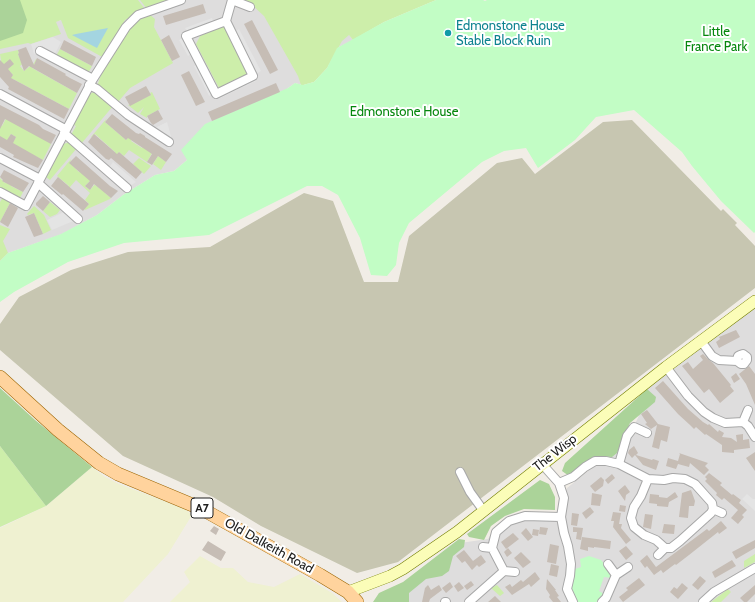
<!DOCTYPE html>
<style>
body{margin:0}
canvas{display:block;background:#f1ede6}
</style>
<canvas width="755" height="602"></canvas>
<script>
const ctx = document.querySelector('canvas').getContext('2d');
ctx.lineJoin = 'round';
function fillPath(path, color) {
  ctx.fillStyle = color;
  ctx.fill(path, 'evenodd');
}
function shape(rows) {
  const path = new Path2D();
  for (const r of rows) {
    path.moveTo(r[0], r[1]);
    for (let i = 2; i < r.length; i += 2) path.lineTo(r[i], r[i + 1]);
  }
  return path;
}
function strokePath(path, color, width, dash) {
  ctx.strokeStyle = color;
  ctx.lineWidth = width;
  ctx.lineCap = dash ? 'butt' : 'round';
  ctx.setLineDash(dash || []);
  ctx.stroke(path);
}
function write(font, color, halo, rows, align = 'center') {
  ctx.font = font + ' Cabin,sans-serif';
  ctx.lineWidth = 4;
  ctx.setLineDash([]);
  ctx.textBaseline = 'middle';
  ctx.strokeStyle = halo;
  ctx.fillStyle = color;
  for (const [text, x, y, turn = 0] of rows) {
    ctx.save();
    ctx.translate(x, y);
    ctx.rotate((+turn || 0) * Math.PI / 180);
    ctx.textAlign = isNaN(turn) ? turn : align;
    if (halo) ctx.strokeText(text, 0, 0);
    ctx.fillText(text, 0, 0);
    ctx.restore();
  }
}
const residential = shape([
 [119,0,323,0,353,40,337,48,327,68,303,85,295,83,187,160,174,171,155,175,123,195,97,215,62,234,8,253,0,261,0,41],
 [755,306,755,602,407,602,404,597,460,543,488,539,494,529,517,515,558,514,567,488,636,433,636,422,645,402,647,385]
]);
const construction = shape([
 [632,120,721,211,723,209,737,223,735,225,755,246,755,288,398,562,357,573,261,526,213,497,123,456,0,350,0,324,19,297,71,270,128,252,210,247,304,193,333,201,364,282,398,282,409,236,497,163,522,158,535,174,603,122]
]);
const farmland = shape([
 [92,467,105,477,119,484,185,509,192,515,168,554,123,602,0,602,0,528,46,506],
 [200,556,221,568,233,568,248,582,274,587,300,574,332,593,342,602,170,602,190,582,184,572]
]);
const grass = shape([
 [0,0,138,0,145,9,125,20,104,58,68,38,61,20,56,22,61,34,31,44,28,43,0,49],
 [140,0,174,0,147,9],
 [242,0,436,0,384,22,353,40,349,35,342,41,327,68,314,82,303,85,301,85,298,76,264,16,250,3],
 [149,14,155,19,154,27,173,63,130,88,117,103,97,86,101,75,128,30,140,18],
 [224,26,249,74,219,88,196,44,200,36],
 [60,49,92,66,88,73,56,56],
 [18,50,19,53,18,54,19,57,30,58,20,66,24,71,34,63,36,59,37,60,32,68,77,93,69,109,13,79,6,82,13,75,0,62,1,61,0,54],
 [94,92,102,96,113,106,81,144,71,135,76,126,72,124,87,95],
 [152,92,160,109,147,116,147,118,140,114,144,107,138,113,128,105,151,95,150,93],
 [10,111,51,144,43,160,33,155,8,151,16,137,11,134,7,142,0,138,0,125,2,126],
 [107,118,105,122,126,140,132,133,135,135,131,141,142,148,147,140,156,146,147,162,129,150,124,156,119,152,113,159,115,152,95,134,92,137,91,137],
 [69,141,77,148,50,180,46,177,62,144,67,143],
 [158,156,166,162,161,170,153,164],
 [139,158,151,166,144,174,133,164],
 [71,159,70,163,79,172,85,165,90,181,85,186,90,190,101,177,101,178,95,185,103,191,108,185,105,193,111,198,110,199,85,210,84,209,89,204,85,200,90,193,76,180,64,194,63,194,69,186,57,176],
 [0,178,5,183,15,178,11,186,23,192,19,200,0,190],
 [3,197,11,201,0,222,0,202],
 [50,202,60,210,57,214,50,217,43,211],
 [34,206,44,215,51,230,43,234,34,213,28,215,27,214],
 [0,225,10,229,3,241,8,253,0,261],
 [0,446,46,506,0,527],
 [755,554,755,562,744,568,744,561],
 [497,585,504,593,500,596,491,588],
 [728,589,731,592,721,602,711,602]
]);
const forest = shape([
 [0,0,20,0,27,20,23,33,0,41],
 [0,388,35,420,92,467,46,506,0,446],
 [647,389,656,397,655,402,630,423,617,453,612,457,596,456,569,476,562,471,565,463],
 [540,480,549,484,555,497,555,510,524,509,505,516,491,526,484,540,469,537,467,534],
 [459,539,465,540,464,547,453,556,449,571,442,576,426,579,409,593,409,602,373,602,379,593,403,582]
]);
const park = shape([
 [436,0,483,0,485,1,487,0,755,0,755,232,754,233,721,201,692,166,682,152,634,110,596,117,575,140,538,168,526,148,504,151,482,162,409,223,399,243,396,265,387,276,371,275,360,238,338,195,322,186,307,186,209,235,124,243,68,262,14,292,0,302,0,261,8,253,61,234,97,215,123,195,155,175,174,171,187,160,181,150,205,124,288,88,295,83,303,85,314,82,327,68,337,48,384,22],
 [589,556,601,560,610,571,611,578,604,577,599,591,604,594,601,599,596,602,578,602,572,595,570,586,575,569,581,567,580,559]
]);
const parking = shape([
 [212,18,214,23,188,33,185,28],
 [239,29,261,71,256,74,234,32],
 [53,37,61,42,53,58,40,51,34,54,31,44],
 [185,37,193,53,188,56,179,40],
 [199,64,214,93,209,96,194,66],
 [254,77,256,81,218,99,216,95],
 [167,122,172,140,155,128],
 [113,162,136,182,127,188,107,170],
 [68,210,78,219,52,230,47,220],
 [747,494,753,499,755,499,755,511,742,499]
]);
const water = shape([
 [108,28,97,48,72,35,76,34]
]);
const building = shape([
 [203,4,206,13,166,25,163,16],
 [252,20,278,70,270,74,244,24],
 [169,35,180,57,172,61,161,40],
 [64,40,96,57,92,66,60,49],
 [26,47,34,65,37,58,66,74,65,75,70,78,82,84,77,93,29,66,24,71,18,54,19,53,18,50],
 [10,59,14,64,8,69,13,75,11,78,69,109,64,119,8,89,9,87,0,77,0,60,4,64],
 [189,71,205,102,196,106,181,75],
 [276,83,280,92,212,121,208,112],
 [146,86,151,95,130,106,125,97],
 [0,105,39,125,43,129,56,135,51,144,5,119,0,129],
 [158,110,163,119,153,125,151,123,147,116],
 [112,114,136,133,139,134,140,133,145,136,145,137,172,154,166,162,158,156,152,165,147,162,152,154,128,138,126,140,105,122],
 [11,134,16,137,13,143,43,160,38,168,13,157,14,155,0,147,0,136,7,140],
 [94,134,117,154,119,152,142,172,136,179,111,158,109,160,106,159,88,142],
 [76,156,110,186,118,191,111,198,94,184,90,190,85,186,90,181,69,163],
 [4,170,29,183,23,192,2,181,3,180,0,177],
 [58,177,89,204,83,211,63,194,62,195,51,186],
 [43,196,50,202,43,211,36,205,36,203],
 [10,203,18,208,8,227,0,222],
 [34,213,43,234,34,237,25,217],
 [736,330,740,337,719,348,716,342,720,339,719,337],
 [703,354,708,359,713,363,731,385,730,386,734,391,720,403,709,389,704,393,682,366,688,362,693,369,703,360,700,356],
 [749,366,755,374,755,405,746,384,739,374],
 [736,373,740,379,734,383,731,377],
 [663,381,688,409,703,422,708,425,709,424,718,432,719,430,724,433,722,437,731,438,737,442,736,435,743,434,743,440,749,439,750,448,734,450,734,453,722,452,722,445,706,434,705,435,696,427,694,429,690,425,678,414,655,388],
 [647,410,658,424,670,427,667,442,661,440,659,449,652,447,657,425,651,429,645,424,647,423,641,414],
 [634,446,638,453,636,455,652,460,653,459,659,461,656,470,643,465,635,455,632,458,628,453,629,450],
 [755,452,755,471,746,458],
 [679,453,708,463,705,466,709,470,704,475,690,463,689,467,678,464,676,469,666,466,668,458,678,461,680,454],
 [709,473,722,483,720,485,732,495,733,494,741,500,739,503,747,510,742,515,744,517,738,524,731,518,738,510,724,498,722,500,716,495,717,493,705,481,707,479,705,477],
 [612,474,615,478,608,484,605,480],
 [601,477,604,480,603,486,595,492,590,486],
 [625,485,630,492,626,495,625,501,618,491],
 [691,490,695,501,694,506,689,506,688,518,679,517,682,493],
 [675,492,678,497,669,502,668,507,657,506,657,504,649,503,650,494,659,495,659,497,667,498],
 [592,493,602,495,600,506,591,505],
 [620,505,626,506,625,512,619,511],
 [590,507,594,512,586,519,582,513],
 [613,512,621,513,619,524,622,524,621,528,631,540,626,544,613,527,614,521,611,521],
 [572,513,579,514,577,526,571,525],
 [645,514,653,515,651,529,643,527],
 [721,521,727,528,719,534,718,532,689,555,676,565,675,564,663,573,661,570,654,575,647,566,645,568,640,561,647,555,656,567,707,529,709,531],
 [664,524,675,525,674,534,662,533],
 [214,526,219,529,216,535,210,531],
 [540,527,548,528,546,535,539,534],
 [573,527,583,528,581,540,576,539,577,532,573,532],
 [526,528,533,537,528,541,521,533],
 [533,529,539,530,538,536,532,535],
 [513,533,519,539,506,549,501,542],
 [582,537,611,541,610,549,594,547,594,548,588,547,588,551,580,549],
 [755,540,755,548,736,559,732,552],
 [208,541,226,552,221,561,202,550],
 [550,544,559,546,556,564,547,562],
 [626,546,633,554,626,560,619,551],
 [508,548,512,553,507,557,504,552],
 [464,550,473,561,481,555,486,562,479,567,477,565,472,570,465,561,462,563,456,556],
 [521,552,531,562,523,568,514,558],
 [732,560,736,566,715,578,712,572],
 [551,564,559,566,557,577,549,575],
 [535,572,540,579,531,587,529,584,512,595,505,587,510,584,512,587,521,580,523,582],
 [700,576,706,581,698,590,692,585],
 [639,578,645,585,623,602,619,597,628,590,626,588],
 [547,579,556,590,555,590,559,596,557,597,561,602,553,602,549,597,550,595,546,589],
 [471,581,474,585,467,590,464,586],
 [450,582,453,587,446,593,442,588],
 [459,582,464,588,458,592,454,586],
 [682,583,688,588,678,599,670,592,674,587,677,589],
 [428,585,431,590,439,585,442,590,430,599,429,602,422,602,425,588],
 [755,585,755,594,747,602,744,602,740,598],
 [495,596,501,602,488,602]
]);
const street = shape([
 [232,0,250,7],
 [226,21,186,36,216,94,253,76,226,21,232,0],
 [40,51,93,79],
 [89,85,97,89,128,115,169,142],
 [0,94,65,129],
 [64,133,127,188],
 [0,158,40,179],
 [38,183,78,219],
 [0,192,26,206,93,79,126,27,138,15,181,0],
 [701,341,712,356,719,360,737,361,741,364,744,364,747,360,747,357,743,354,740,355,738,356,737,361],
 [666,367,688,396,704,412,713,418,725,423,743,422,748,426,755,437],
 [743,422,748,410],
 [542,464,559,483,564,498,561,517,564,533,568,546,571,564,570,576,567,589,573,602],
 [619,464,627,436,634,427,647,433],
 [460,472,470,492,483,510],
 [648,479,641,496,634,507,631,518,634,527,644,535,656,540,665,548,671,548,680,541,711,513,713,509],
 [559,483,573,477,585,467,595,461,606,461,619,464,648,479,664,480,673,478,685,479,695,484,712,503,713,509,722,513],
 [483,547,492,548],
 [658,555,665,548],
 [608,564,616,575],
 [504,571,515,572],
 [445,602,446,602],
 [469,602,504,571,492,548,496,532,509,521,525,516,561,517],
 [602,602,606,598,616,575,628,567],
 [703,602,714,592,755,568]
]);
const secondary = shape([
 [348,592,390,576,403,569,457,532,666,367,755,301]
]);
const primary = shape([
 [0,377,58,430,99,463,118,474,202,509,320,575,348,592,357,602]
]);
const markers = [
 [448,33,4,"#0f9aa8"]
];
const shields = [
 [202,508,22]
];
const shieldNames = [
 ["A7",202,508]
];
const cultureNames = [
 ["Edmonstone House",456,26],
 ["Stable Block Ruin",456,41]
];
const parkNames = [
 ["Little",716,32],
 ["France Park",716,47],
 ["Edmonstone House",404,112]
];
const streetNames = [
 ["The Wisp",555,453,-38],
 ["Old Dalkeith Road",269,546,29]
];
fillPath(residential, '#dedddd');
fillPath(construction, '#c7c6b1');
fillPath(farmland, '#eff1d1');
fillPath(grass, '#cdeeaa');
fillPath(forest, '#abd399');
fillPath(park, '#c2fdc5');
fillPath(parking, '#e4e4e4');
fillPath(water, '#a4d5e1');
fillPath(building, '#c6bdb5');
strokePath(street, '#a7a7a7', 10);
strokePath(secondary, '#737e00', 12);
strokePath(primary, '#9c6500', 14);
strokePath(street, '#fff', 8);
strokePath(secondary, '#fbfdb8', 11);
strokePath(primary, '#ffd39d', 13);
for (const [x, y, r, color] of markers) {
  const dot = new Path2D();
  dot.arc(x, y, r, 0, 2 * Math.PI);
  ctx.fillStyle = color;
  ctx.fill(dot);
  strokePath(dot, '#fff', 1.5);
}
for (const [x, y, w] of shields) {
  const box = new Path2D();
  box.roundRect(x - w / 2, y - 10, w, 20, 3);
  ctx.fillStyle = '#fff';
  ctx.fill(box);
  strokePath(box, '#202020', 1);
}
write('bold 12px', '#202020', null, shieldNames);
write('13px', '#0d838f', '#fff', cultureNames, 'left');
write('13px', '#05870d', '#fff', parkNames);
write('13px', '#202020', '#fff', streetNames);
</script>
